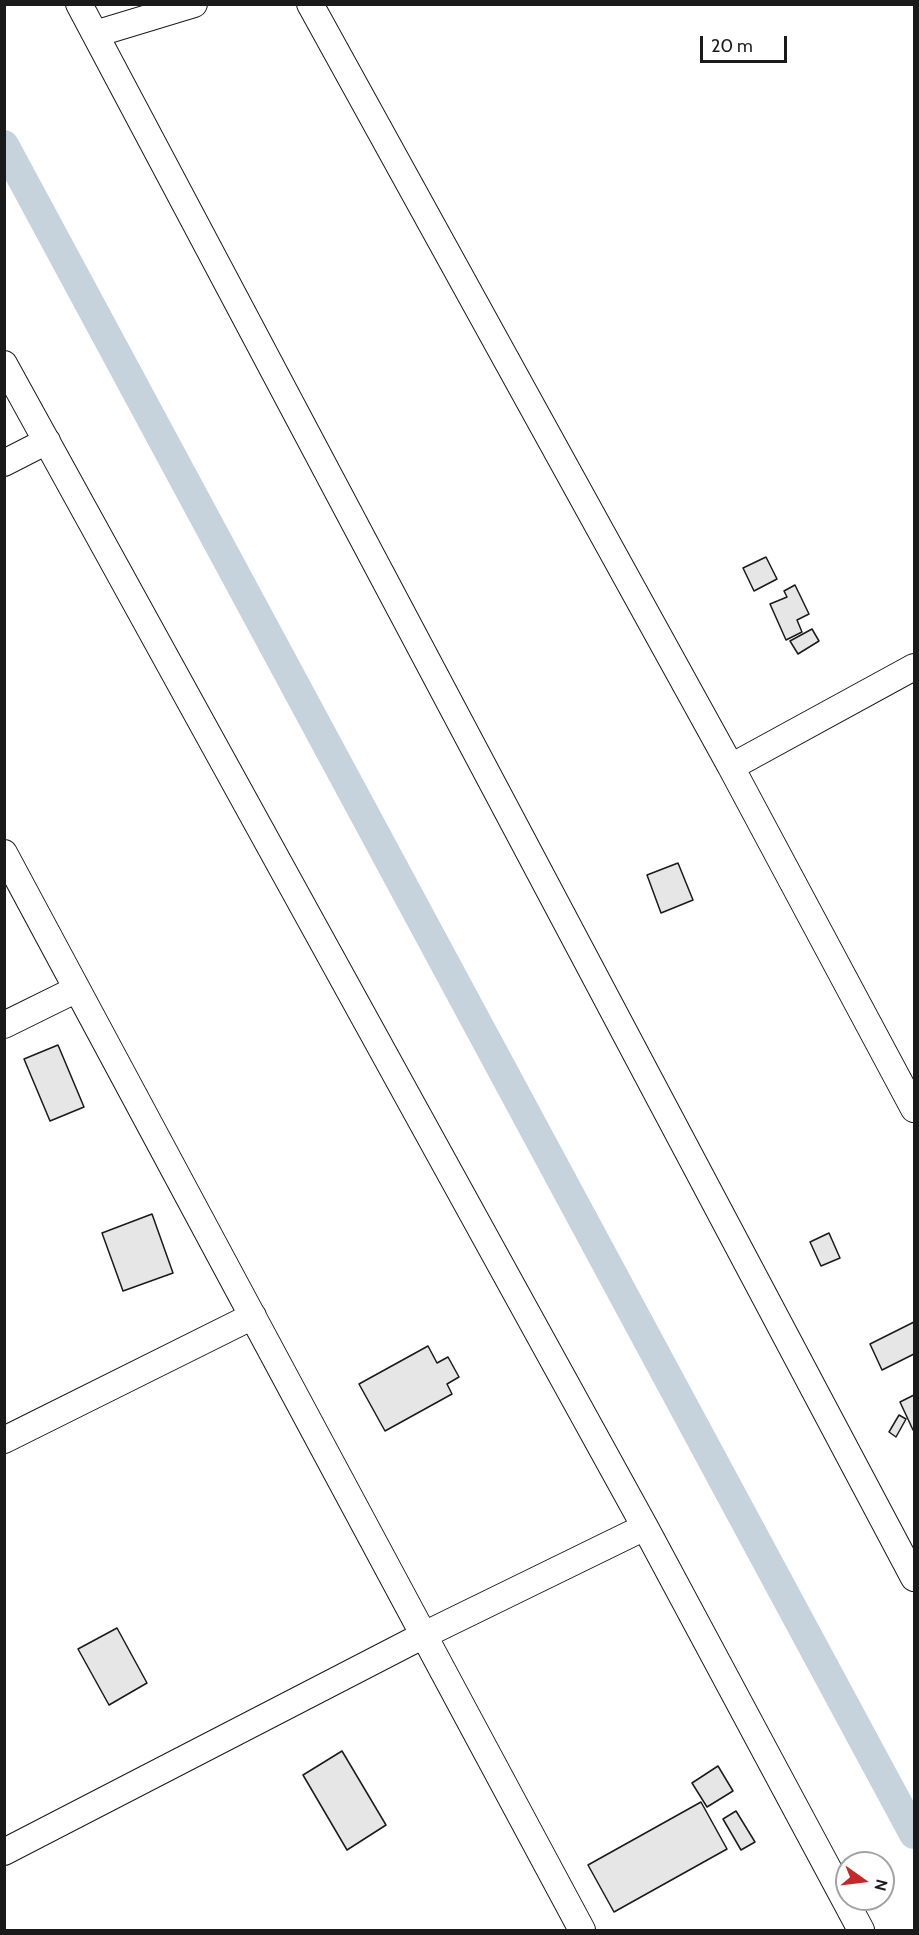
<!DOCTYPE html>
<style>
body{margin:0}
#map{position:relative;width:919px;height:1935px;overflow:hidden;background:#fff;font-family:Cabin,sans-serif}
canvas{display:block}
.frame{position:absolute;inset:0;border:6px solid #1a1a1a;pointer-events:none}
.north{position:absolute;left:835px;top:1851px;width:60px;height:60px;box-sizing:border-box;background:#fff;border:2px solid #a3a3a3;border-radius:50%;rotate:104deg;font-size:16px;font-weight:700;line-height:24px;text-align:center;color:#1a1a1a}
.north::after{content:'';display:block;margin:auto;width:21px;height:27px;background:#c62828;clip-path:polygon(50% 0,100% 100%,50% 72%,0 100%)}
.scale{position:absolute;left:700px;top:36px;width:87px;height:27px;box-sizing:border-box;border:3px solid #1a1a1a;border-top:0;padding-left:8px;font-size:18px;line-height:21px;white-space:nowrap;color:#1a1a1a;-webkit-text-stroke:4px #fff;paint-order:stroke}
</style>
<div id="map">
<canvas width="919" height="1935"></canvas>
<div class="frame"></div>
<div class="north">N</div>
<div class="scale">20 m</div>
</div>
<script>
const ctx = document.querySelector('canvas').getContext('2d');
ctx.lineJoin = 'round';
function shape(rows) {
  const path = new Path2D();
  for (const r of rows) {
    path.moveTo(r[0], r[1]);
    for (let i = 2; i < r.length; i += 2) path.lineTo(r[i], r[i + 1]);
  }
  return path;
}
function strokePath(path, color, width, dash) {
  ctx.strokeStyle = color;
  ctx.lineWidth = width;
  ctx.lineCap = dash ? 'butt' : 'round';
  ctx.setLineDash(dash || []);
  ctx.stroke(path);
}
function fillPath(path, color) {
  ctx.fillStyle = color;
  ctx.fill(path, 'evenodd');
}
const canal = shape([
 [4,145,914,1834]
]);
const building = shape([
 [766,557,777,579,754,591,743,568,766,557],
 [795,585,809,614,797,620,802,632,786,640,770,604,787,597,784,591,795,585],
 [812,629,819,641,798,654,790,641,812,629],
 [678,863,693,900,661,913,647,875,678,863],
 [58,1045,84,1107,50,1121,24,1059,58,1045],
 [152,1214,173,1273,123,1291,102,1233,152,1214],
 [829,1233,840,1258,821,1266,810,1242,829,1233],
 [914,1322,914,1354,882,1370,870,1344,914,1322],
 [428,1346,437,1363,448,1357,459,1377,447,1384,452,1394,385,1431,359,1384,428,1346],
 [914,1395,914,1430,913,1430,900,1402,914,1395],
 [899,1415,906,1419,896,1437,889,1432,899,1415],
 [117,1628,147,1683,109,1705,78,1649,117,1628],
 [342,1751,386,1825,347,1850,303,1775,342,1751],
 [718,1766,733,1791,707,1807,692,1783,718,1766],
 [701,1802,727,1849,614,1912,588,1865,701,1802],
 [736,1811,755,1842,741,1850,723,1819,736,1811]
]);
const minor = shape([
 [79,4,914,1578],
 [310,4,731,767],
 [95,34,194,4],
 [4,364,645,1527,861,1930],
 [4,463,47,441],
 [914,667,731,767,914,1109],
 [4,853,582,1930],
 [4,1025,77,989],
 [4,1440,253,1316],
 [4,1852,424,1635,645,1527]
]);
strokePath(canal, '#c6d2dc', 30);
fillPath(building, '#e6e6e6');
strokePath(building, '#1a1a1a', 1.5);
strokePath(minor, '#1a1a1a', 28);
strokePath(minor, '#fff', 26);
</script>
